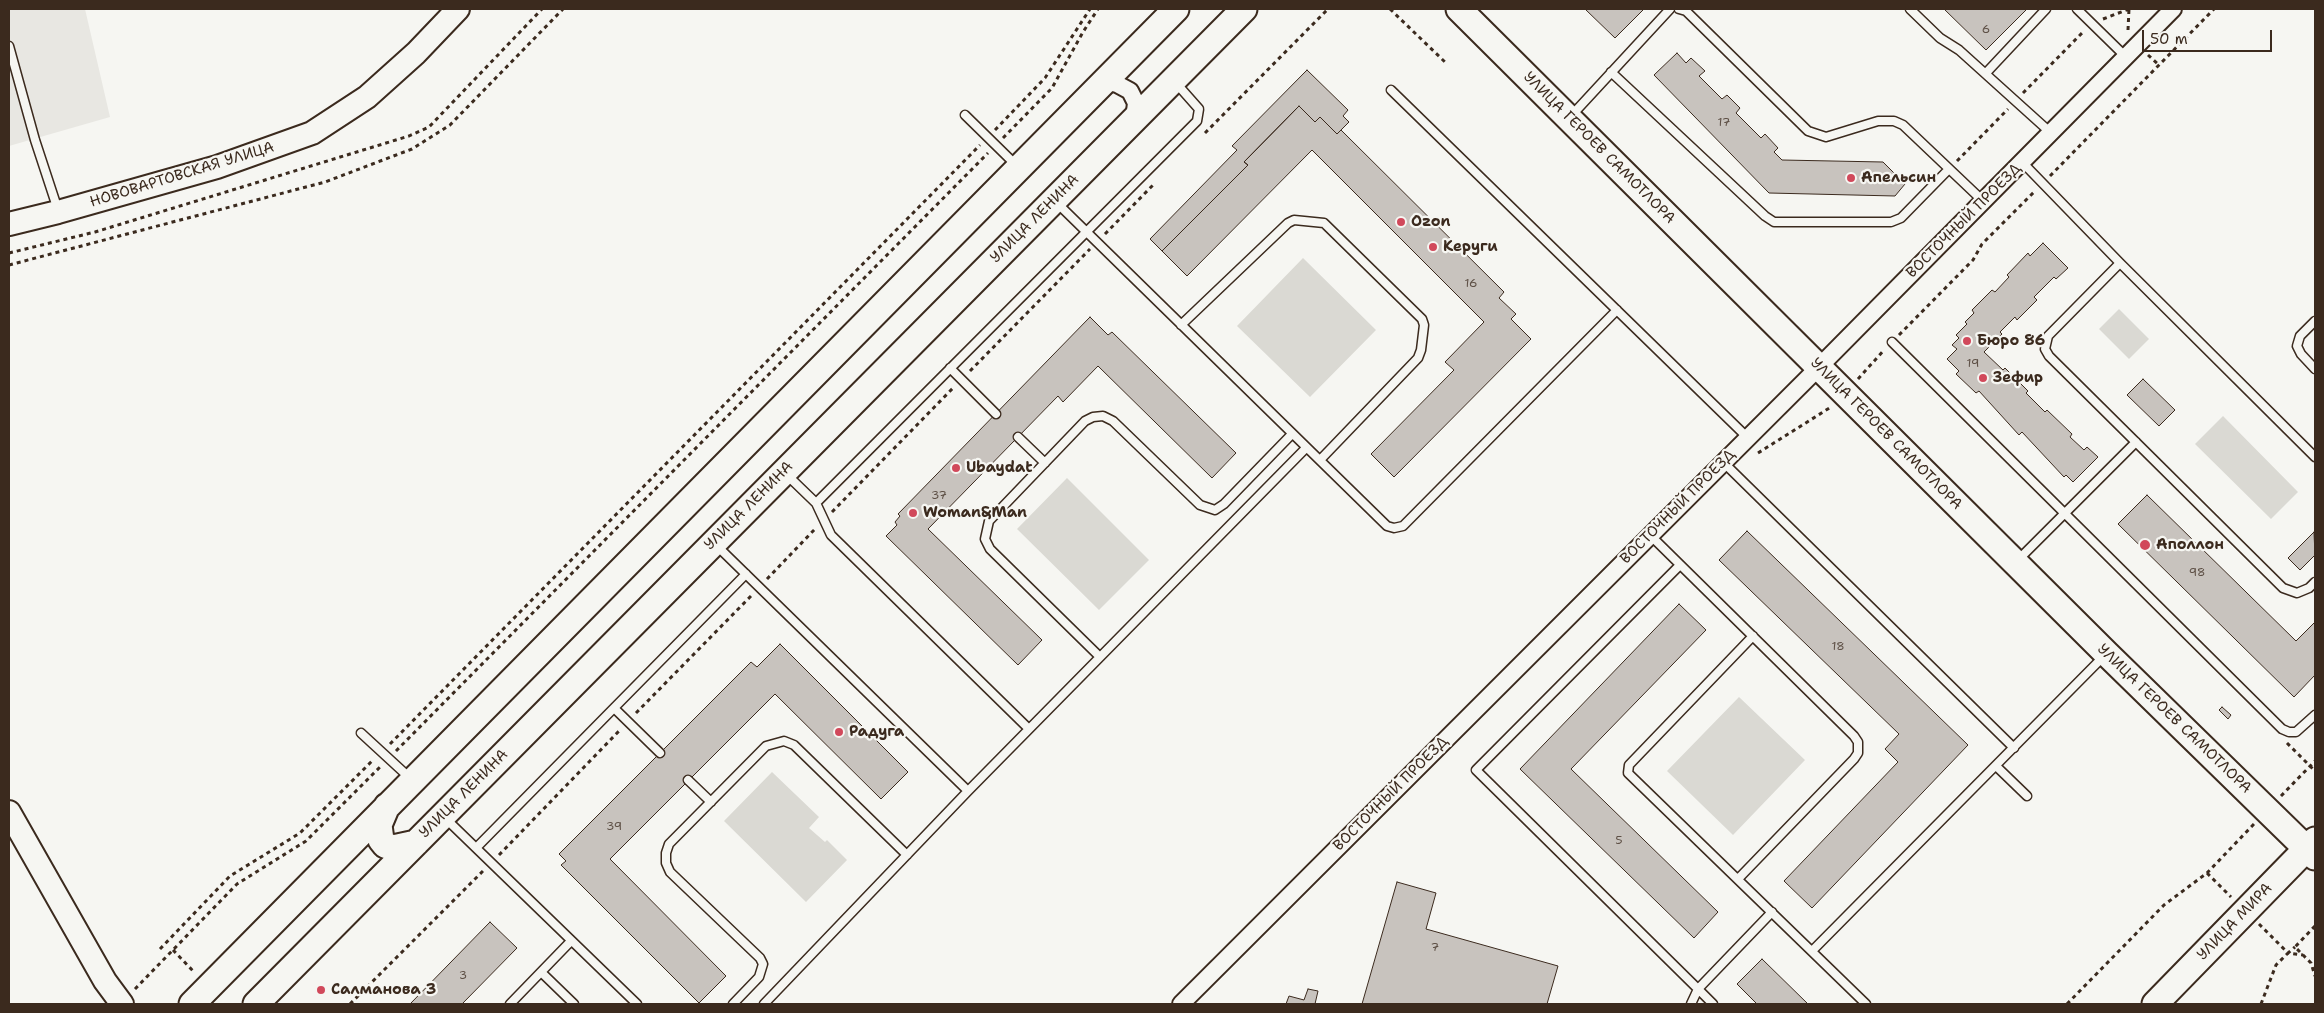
<!DOCTYPE html>
<meta charset="utf-8">
<style>
body{margin:0}
#map{position:relative;width:2324px;height:1013px;overflow:hidden;background:#f6f6f2;font-family:"Shantell Sans",sans-serif}
canvas{display:block}
.frame{position:absolute;inset:0;border:10px solid #3b2a1e;pointer-events:none}
.scale{position:absolute;left:2142px;top:30px;width:130px;height:22px;box-sizing:border-box;border:2px solid #3b2a1e;border-top:0;padding-left:6px;font-size:15px;line-height:18px;white-space:nowrap;color:#3b2a1e;-webkit-text-stroke:4px #f6f6f2;paint-order:stroke}
</style>
<div id="map">
<canvas width="2324" height="1013"></canvas>
<div class="frame"></div>
<div class="scale">50 m</div>
</div>
<script>
const ctx = document.querySelector('canvas').getContext('2d');
ctx.lineJoin = 'round';
function fillPath(path, color) {
  ctx.fillStyle = color;
  ctx.fill(path, 'evenodd');
}
function shape(rows) {
  const path = new Path2D();
  for (const r of rows) {
    path.moveTo(r[0], r[1]);
    for (let i = 2; i < r.length; i += 2) path.lineTo(r[i], r[i + 1]);
  }
  return path;
}
function strokePath(path, color, width, dash) {
  ctx.strokeStyle = color;
  ctx.lineWidth = width;
  ctx.lineCap = dash ? 'butt' : 'round';
  ctx.setLineDash(dash || []);
  ctx.stroke(path);
}
function write(font, color, halo, rows, align = 'center') {
  ctx.font = font + ' "Shantell Sans",sans-serif';
  ctx.lineWidth = 4.5;
  ctx.setLineDash([]);
  ctx.textBaseline = 'middle';
  ctx.strokeStyle = halo;
  ctx.fillStyle = color;
  for (const [text, x, y, turn = 0] of rows) {
    ctx.save();
    ctx.translate(x, y);
    ctx.rotate((+turn || 0) * Math.PI / 180);
    ctx.textAlign = isNaN(turn) ? turn : align;
    if (halo) ctx.strokeText(text, 0, 0);
    ctx.fillText(text, 0, 0);
    ctx.restore();
  }
}
const built = shape([
 [9,9,85,9,110,117,9,146]
]);
const green = shape([
 [1303,258,1376,330,1310,397,1237,326],
 [2119,309,2149,339,2129,359,2099,329],
 [2223,416,2298,492,2271,519,2195,444],
 [1067,478,1149,560,1099,610,1017,529],
 [1739,697,1805,760,1733,835,1667,771],
 [772,772,819,817,809,828,825,842,827,840,847,860,806,902,724,821]
]);
const building = shape([
 [1585,9,1644,9,1615,38,1585,9],
 [1944,9,2027,9,1986,50,1944,9],
 [1677,53,1686,63,1691,58,1705,71,1699,76,1722,99,1727,95,1740,108,1736,113,1761,138,1765,134,1778,148,1774,152,1782,160,1883,162,1905,184,1895,196,1769,193,1654,75,1677,53],
 [1307,70,1348,110,1343,116,1349,122,1337,134,1320,117,1315,122,1299,106,1244,162,1248,165,1162,251,1150,239,1237,150,1232,146,1307,70],
 [1299,106,1315,122,1320,117,1337,134,1341,130,1504,292,1499,298,1516,314,1511,319,1531,339,1394,477,1371,454,1454,370,1445,362,1484,322,1312,150,1187,276,1162,251,1248,165,1244,162,1299,106],
 [2043,243,2068,268,2056,279,2054,277,2034,297,2037,300,2017,320,2015,317,2000,332,2002,334,1984,352,2003,370,2005,368,2028,391,2026,393,2045,412,2047,410,2072,434,2070,437,2084,450,2087,447,2098,457,2073,482,2066,475,2064,477,2022,432,2019,435,1979,391,1976,393,1956,374,1959,371,1947,359,1957,349,1952,345,1959,338,1956,335,1967,324,1965,322,1974,313,1972,310,1992,290,1995,292,2009,277,2007,275,2028,253,2030,256,2043,243],
 [1090,317,1108,335,1112,332,1236,453,1212,478,1098,366,1063,402,1058,396,928,529,1042,640,1018,665,886,536,897,525,895,522,900,516,898,514,1090,317],
 [2143,379,2175,410,2159,426,2127,395,2143,379],
 [2147,495,2296,641,2315,622,2315,675,2294,697,2118,524,2147,495],
 [1747,531,1968,745,1812,908,1784,881,1898,762,1885,749,1899,734,1719,560,1747,531],
 [2314,532,2315,555,2300,570,2288,558,2314,532],
 [1679,604,1706,630,1571,769,1718,912,1694,938,1520,769,1679,604],
 [780,644,908,772,881,799,775,694,610,859,726,976,699,1003,561,865,566,861,559,854,751,662,757,667,780,644],
 [2222,707,2231,715,2228,719,2219,710,2222,707],
 [1397,882,1436,893,1426,929,1558,966,1547,1004,1362,1004,1397,882],
 [490,922,517,948,462,1004,410,1004,490,922],
 [1762,959,1808,1004,1757,1004,1737,984,1762,959],
 [1308,989,1318,991,1315,1004,1286,1004,1289,996,1304,1000,1308,989]
]);
const path = shape([
 [1390,9,1446,63],
 [2103,19,2129,9],
 [2128,30,2129,9],
 [2148,55,2159,65],
 [2023,93,2083,32],
 [995,130,1045,78,1090,9],
 [1205,133,1328,9],
 [1003,138,1052,88,1083,32,1098,9],
 [1957,161,2008,109],
 [2050,176,2214,9],
 [1105,234,1155,183],
 [9,253,95,232,409,136,429,127,542,9],
 [9,265,325,182,412,149,450,125,563,9],
 [1899,335,1973,260,1982,244,2035,191],
 [970,371,1090,249],
 [1858,379,1884,350],
 [1758,453,1831,407],
 [832,512,953,388],
 [767,579,815,529],
 [636,713,751,596],
 [2287,743,2315,771],
 [390,744,980,145],
 [396,751,988,153],
 [2281,796,2315,761],
 [499,855,620,730],
 [2207,873,2231,897],
 [2259,924,2288,953,2295,947],
 [2315,926,2295,947,2311,963,2315,976],
 [160,949,230,876,300,833,373,760],
 [173,950,195,973],
 [135,989,237,884,306,841,381,766],
 [350,1004,484,870],
 [2067,1004,2164,905,2207,873,2254,824],
 [2261,1004,2276,965,2288,953,2303,955]
]);
const service = shape([
 [1679,9,1686,11,1808,131,1826,137,1878,121,1894,121,1903,125,1983,201],
 [1910,9,1940,38,1959,50,2051,133],
 [2077,9,2126,57],
 [9,46,35,140,58,210],
 [1611,72,1765,216,1774,222,1891,222,1901,218,1949,169],
 [1986,73,2046,9],
 [1391,90,1748,438],
 [965,115,1017,166],
 [1572,115,1670,9],
 [2022,162,2120,263,2315,457],
 [1057,203,1387,526,1394,528,1403,526,1617,310],
 [2120,263,2048,336,2045,349,2049,356,2283,588,2297,593,2309,588,2315,582],
 [2315,321,2300,336,2297,346,2301,354,2315,369],
 [1181,325,1288,223,1294,220,1324,223,1422,319,1424,325,1421,350,1418,358,1320,460],
 [1892,342,2282,729,2289,732,2296,732,2315,715],
 [950,368,996,414],
 [1018,437,1045,463],
 [1723,462,2014,748],
 [787,475,816,503,831,535,1029,729],
 [816,503,1197,121,1199,109,1176,83],
 [1650,535,1854,736,1858,742,1858,753,1854,759,1738,879],
 [715,544,968,791],
 [2017,561,2136,442],
 [1680,565,1476,770,1698,989,1772,912],
 [1753,636,1629,765,1628,773,1866,1004],
 [1100,657,990,549,985,539,989,521,1085,421,1093,417,1103,416,1113,421,1200,505,1215,510,1224,504,1292,434],
 [615,709,660,753],
 [361,733,411,779],
 [1996,766,2027,796],
 [688,780,711,802],
 [444,817,637,1004],
 [476,848,746,574],
 [1812,951,2105,655],
 [541,972,574,1004],
 [510,1004,571,941],
 [733,1004,759,977,763,964,760,958,670,872,666,863,666,853,669,844,766,746,784,741,794,745,907,855],
 [764,1004,968,791,1306,448],
 [1691,1004,1698,989,1713,1004]
]);
const minor = shape([
 [1100,84,1108,82,1117,84,1130,91,1136,103,1134,120],
 [1181,1004,1819,367,2173,9]
]);
const secondary = shape([
 [9,224,58,212,217,167,312,133,367,97,416,53,458,9],
 [9,812,105,981,122,1004]
]);
const primary = shape([
 [1459,9,2107,654,2315,857],
 [387,806,379,825,381,840,385,845,393,848,416,843],
 [192,1004,1176,9],
 [256,1004,1244,9],
 [2155,1004,2315,840]
]);
const markers = [
 [1851,178,5,"#d1495b"],
 [1401,222,5,"#d1495b"],
 [1433,247,5,"#d1495b"],
 [1967,341,5,"#d1495b"],
 [1983,378,5,"#d1495b"],
 [956,468,5,"#d1495b"],
 [913,513,5,"#d1495b"],
 [2145,545,6,"#d1495b"],
 [839,732,5,"#d1495b"],
 [321,990,5,"#d1495b"]
];
const numberNames = [
 ["6",1986,30],
 ["17",1724,123],
 ["16",1471,284],
 ["19",1973,364],
 ["37",939,496],
 ["98",2197,573],
 ["18",1838,647],
 ["39",614,827],
 ["5",1619,841],
 ["7",1435,948],
 ["3",463,976]
];
const streetNames = [
 ["УЛИЦА ГЕРОЕВ САМОТЛОРА",1599,148,45],
 ["НОВОВАРТОВСКАЯ УЛИЦА",182,175,-17],
 ["УЛИЦА ЛЕНИНА",1035,219,-45],
 ["ВОСТОЧНЫЙ ПРОЕЗД",1964,221,-45],
 ["УЛИЦА ГЕРОЕВ САМОТЛОРА",1886,434,45],
 ["УЛИЦА ЛЕНИНА",749,506,-45],
 ["ВОСТОЧНЫЙ ПРОЕЗД",1678,507,-45],
 ["УЛИЦА ГЕРОЕВ САМОТЛОРА",2174,719,44],
 ["УЛИЦА ЛЕНИНА",464,794,-45],
 ["ВОСТОЧНЫЙ ПРОЕЗД",1391,794,-45],
 ["УЛИЦА МИРА",2235,922,-46]
];
const poiNames = [
 ["Апельсин",1861,178],
 ["Ozon",1411,222],
 ["Керуги",1443,247],
 ["Бюро 86",1977,341],
 ["Зефир",1993,378],
 ["Ubaydat",966,468],
 ["Woman&Man",923,513],
 ["Аполлон",2156,545],
 ["Радуга",849,732],
 ["Салманова 3",331,990]
];
fillPath(built, '#e8e7e2');
fillPath(green, '#dad9d3');
fillPath(building, '#c8c3be');
strokePath(building, '#3b2a1e', 1);
strokePath(service, '#3b2a1e', 11);
strokePath(minor, '#3b2a1e', 20);
strokePath(secondary, '#3b2a1e', 26);
strokePath(primary, '#3b2a1e', 29);
strokePath(path, '#3b2a1e', 3, [4, 4]);
strokePath(service, '#f6f6f2', 8);
strokePath(minor, '#f6f6f2', 16);
strokePath(secondary, '#f6f6f2', 22);
strokePath(primary, '#f6f6f2', 25);
for (const [x, y, r, color] of markers) {
  const dot = new Path2D();
  dot.arc(x, y, r, 0, 2 * Math.PI);
  ctx.fillStyle = color;
  ctx.fill(dot);
  strokePath(dot, '#f6f6f2', 2);
}
write('12px', '#5e5046', null, numberNames);
write('15px', '#3b2a1e', '#f6f6f2', streetNames);
write('bold 15px', '#3b2a1e', '#f6f6f2', poiNames, 'left');
</script>
